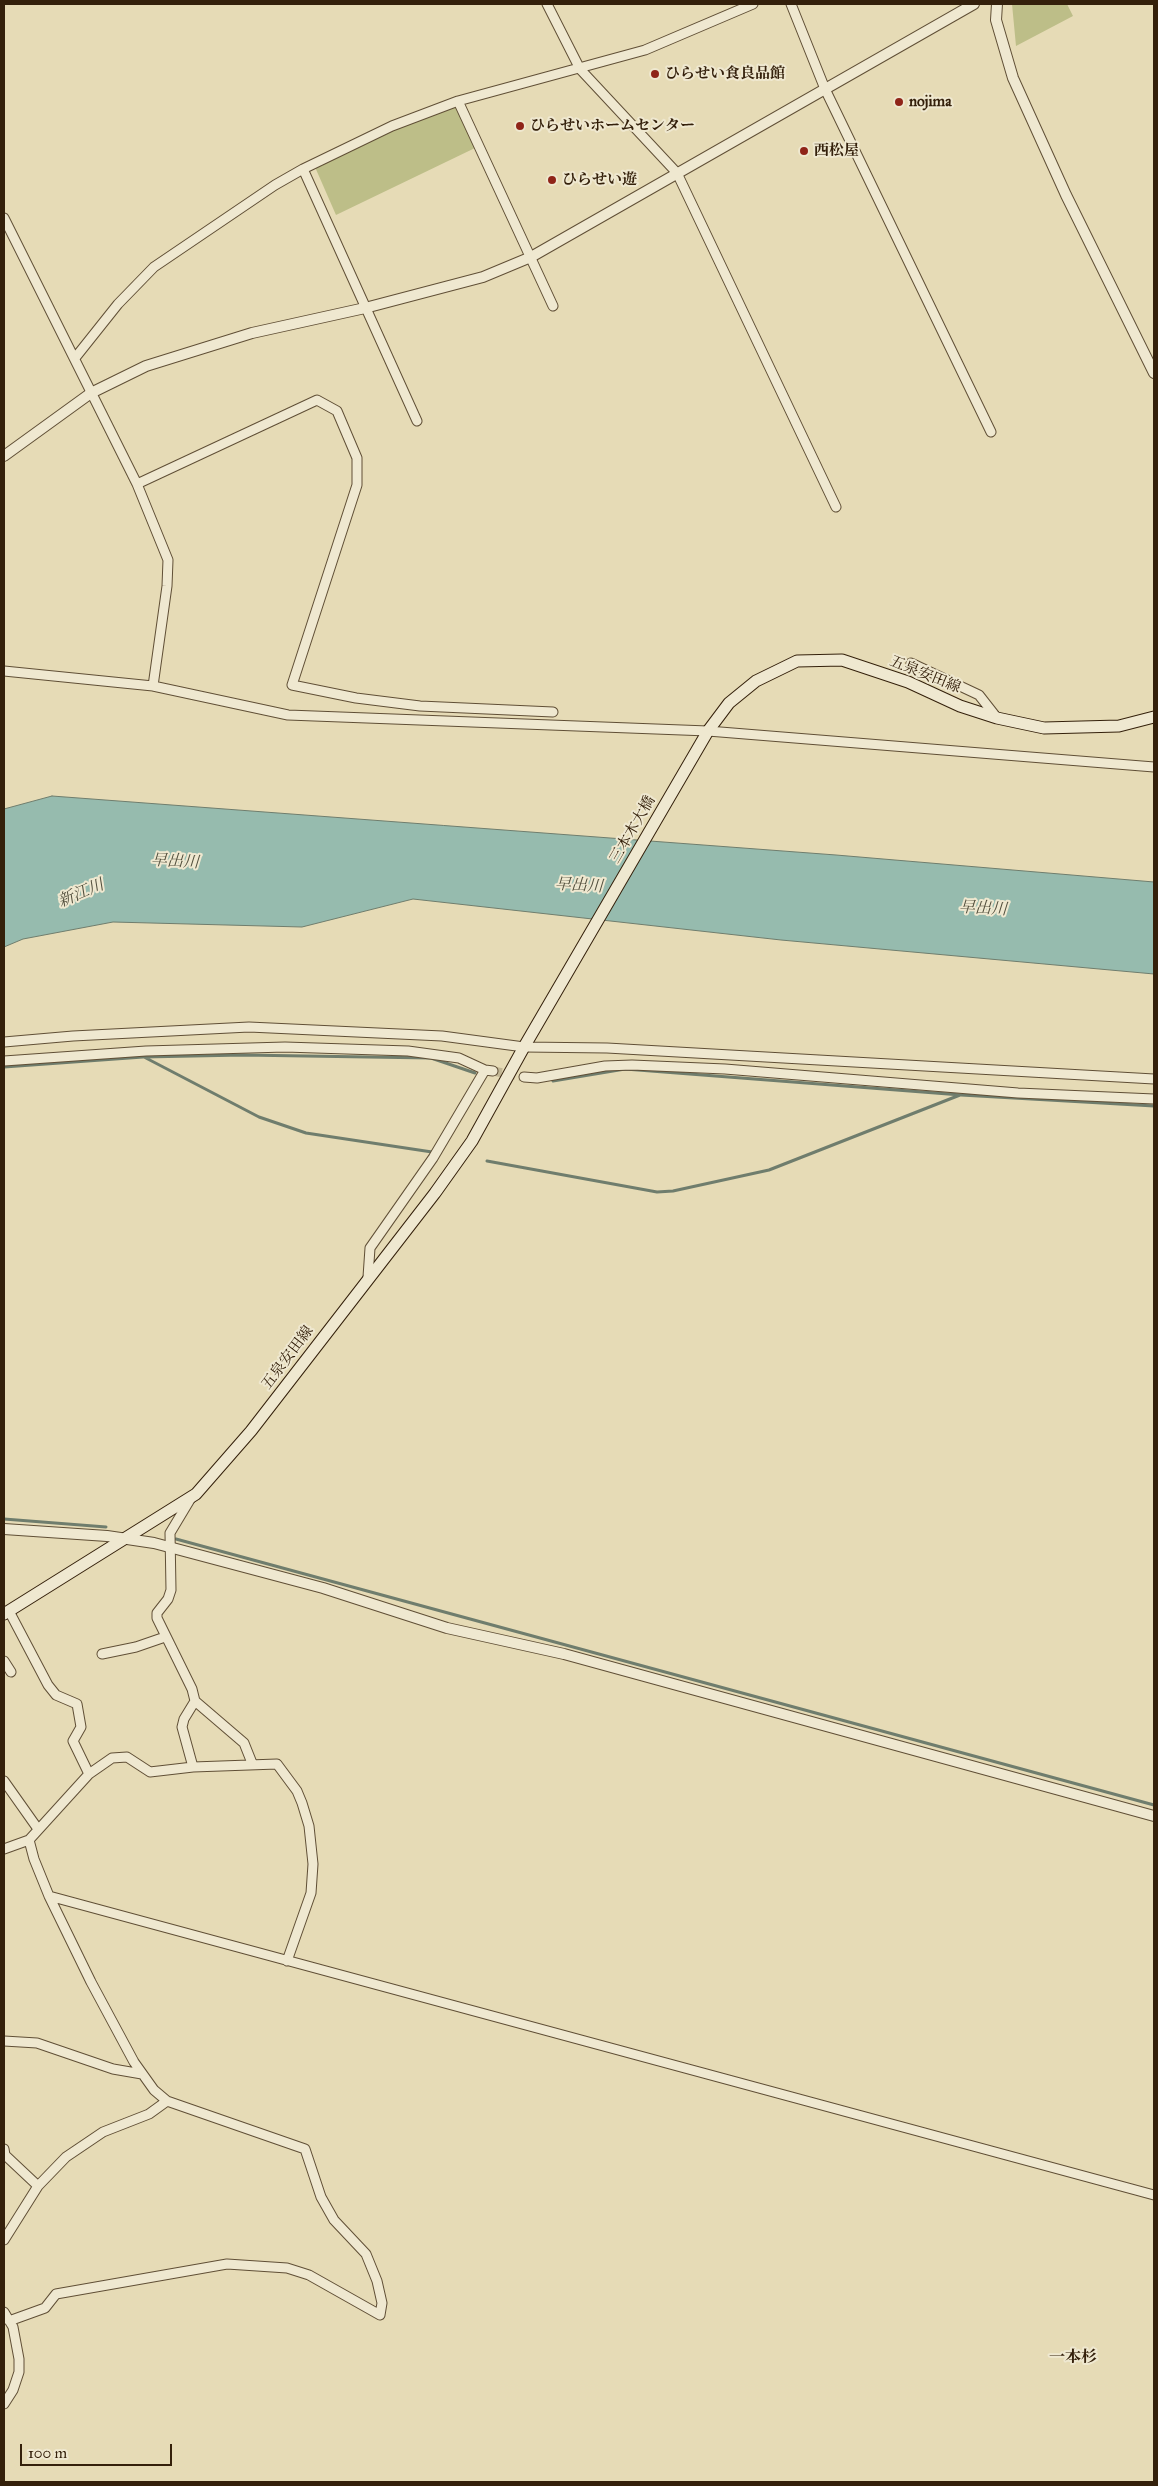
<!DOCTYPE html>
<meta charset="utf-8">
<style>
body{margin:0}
#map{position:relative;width:1158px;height:2486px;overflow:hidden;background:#e6dbb6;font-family:"IM FELL Great Primer",serif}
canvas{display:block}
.frame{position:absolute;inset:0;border:5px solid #34200b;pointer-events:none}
.scale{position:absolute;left:20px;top:2444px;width:152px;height:22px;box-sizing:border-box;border:2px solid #34200b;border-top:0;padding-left:6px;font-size:15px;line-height:18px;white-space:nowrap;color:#34200b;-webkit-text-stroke:4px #efe8d0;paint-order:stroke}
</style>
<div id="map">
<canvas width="1158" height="2486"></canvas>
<div class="frame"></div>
<div class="scale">100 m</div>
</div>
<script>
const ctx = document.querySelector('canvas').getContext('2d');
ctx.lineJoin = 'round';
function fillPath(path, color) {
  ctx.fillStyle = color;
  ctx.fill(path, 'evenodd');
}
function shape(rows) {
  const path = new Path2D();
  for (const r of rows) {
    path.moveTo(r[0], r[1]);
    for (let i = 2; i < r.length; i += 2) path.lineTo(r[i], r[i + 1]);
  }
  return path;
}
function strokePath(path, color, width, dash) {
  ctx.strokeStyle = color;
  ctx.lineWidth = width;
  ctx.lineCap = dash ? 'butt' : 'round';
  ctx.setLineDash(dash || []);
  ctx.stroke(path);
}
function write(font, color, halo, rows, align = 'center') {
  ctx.font = font + ' "IM FELL Great Primer","Noto Serif JP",serif';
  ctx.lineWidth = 4;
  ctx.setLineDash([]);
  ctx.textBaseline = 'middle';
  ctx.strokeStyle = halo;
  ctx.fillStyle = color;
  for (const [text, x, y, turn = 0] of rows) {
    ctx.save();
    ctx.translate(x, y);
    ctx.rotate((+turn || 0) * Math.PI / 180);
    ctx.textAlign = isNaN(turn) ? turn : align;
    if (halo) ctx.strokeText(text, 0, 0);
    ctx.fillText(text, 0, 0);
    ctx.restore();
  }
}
const green = shape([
 [1012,4,1067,4,1073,16,1016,46],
 [456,106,475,148,336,215,315,167,398,128]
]);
const water = shape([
 [52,796,836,855,1154,882,1154,974,781,940,413,899,302,927,113,922,23,939,4,947,4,809,52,796]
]);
const stream = shape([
 [144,1057,259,1117,306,1133,432,1152],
 [4,1067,143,1057,243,1055,431,1058,475,1073],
 [553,1081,625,1069,961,1095,1154,1106],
 [487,1161,657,1192,673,1191,769,1170,960,1095],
 [4,1519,106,1527],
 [176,1539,1154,1805]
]);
const minorTunnel = shape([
 [493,1071,524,1077]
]);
const minor = shape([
 [547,4,580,69,677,173,836,507],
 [791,4,825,89,991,432],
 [458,101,553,306],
 [303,169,417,421],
 [4,218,137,484,168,560,167,586,153,686],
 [75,358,118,304,154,267,275,185,303,169,392,126,458,101,645,50,753,4],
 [137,484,317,400,337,411,357,458,357,485,292,685,356,698,420,706,553,712],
 [911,663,979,695,997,718],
 [4,671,153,686,288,715,708,731,1154,767],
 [4,1042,73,1036,249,1027,442,1036,524,1047,607,1048,1154,1079],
 [4,1061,146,1051,285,1047,408,1051,459,1058,485,1070,493,1071],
 [524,1077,537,1078,605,1066,632,1065,725,1069,1018,1093,1154,1099],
 [368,1277,370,1248,433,1158,485,1070],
 [191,1498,170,1533,171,1590,168,1599,157,1613,157,1618,192,1689,195,1701,184,1719,182,1727,193,1767],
 [9,1611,48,1685,56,1695,77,1704,81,1727,73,1741,89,1774],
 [102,1654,136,1647,165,1637],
 [4,1661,11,1672],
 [195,1701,244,1743,252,1763],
 [4,1781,38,1829],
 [4,1849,29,1840,89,1774,112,1758,127,1757,150,1772,193,1767,277,1764,297,1791,302,1803,309,1826,313,1864,311,1893,287,1961],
 [49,1896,1154,2195],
 [4,2041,37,2043,113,2069,142,2074],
 [4,2149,5,2155,38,2186],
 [4,2240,38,2186,66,2157,103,2132,149,2114,167,2101],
 [4,2312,13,2327,19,2359,19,2372,13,2390,4,2404],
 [9,2321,45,2308,56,2294,227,2264,287,2268,309,2275,380,2315,382,2303,377,2281,366,2254,334,2220,321,2197,305,2149,167,2101,154,2090,134,2062,91,1982,49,1896,34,1859,29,1840]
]);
const tertiary = shape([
 [997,4,996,20,1013,78,1066,195,1154,373],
 [4,456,91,393,146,366,252,333,365,308,483,277,531,257,974,4],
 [4,1529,107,1536,154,1543,323,1588,447,1628,564,1654,1154,1816]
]);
const secondary = shape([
 [4,1614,196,1494,251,1431,435,1193,472,1141,524,1047,708,731,729,703,756,681,797,661,842,660,908,682,960,706,997,718,1044,728,1119,726,1154,717]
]);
const markers = [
 [655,74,5,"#8f2418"],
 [899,102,5,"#8f2418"],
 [520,126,5,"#8f2418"],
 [804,151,5,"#8f2418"],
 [552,180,5,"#8f2418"]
];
const poiNames = [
 ["ひらせい食良品館",665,74],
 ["nojima",909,102],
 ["ひらせいホームセンター",530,126],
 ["西松屋",814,151],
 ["ひらせい遊",562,180]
];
const streetNames = [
 ["五泉安田線",925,675,22],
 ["三本木大橋",633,830,-60],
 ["五泉安田線",288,1358,-53]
];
const waterNames = [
 ["早出川",175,862,3],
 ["早出川",579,886,3],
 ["新江川",81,894,-23],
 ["早出川",983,909,3]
];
const neighbourhoodNames = [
 ["一本杉",1073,2358]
];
fillPath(green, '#bdbe88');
fillPath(water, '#96bbae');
strokePath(water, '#6f7d6d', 1);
strokePath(stream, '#6f7d6d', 3);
strokePath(minorTunnel, '#c2b694', 9, [9, 4.5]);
strokePath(minor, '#604f36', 11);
strokePath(tertiary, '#604f36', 12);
strokePath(secondary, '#34200b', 13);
strokePath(minor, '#efe8d0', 9);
strokePath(tertiary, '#efe8d0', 10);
strokePath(secondary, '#efe8d0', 11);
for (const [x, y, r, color] of markers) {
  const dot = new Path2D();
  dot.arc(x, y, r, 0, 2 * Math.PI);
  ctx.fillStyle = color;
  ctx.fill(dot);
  strokePath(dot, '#efe8d0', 2);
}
write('bold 15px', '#34200b', '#efe8d0', poiNames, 'left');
write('15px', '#34200b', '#efe8d0', streetNames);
write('italic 16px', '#514e3c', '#efe8d0', waterNames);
write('bold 16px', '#34200b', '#efe8d0', neighbourhoodNames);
</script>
